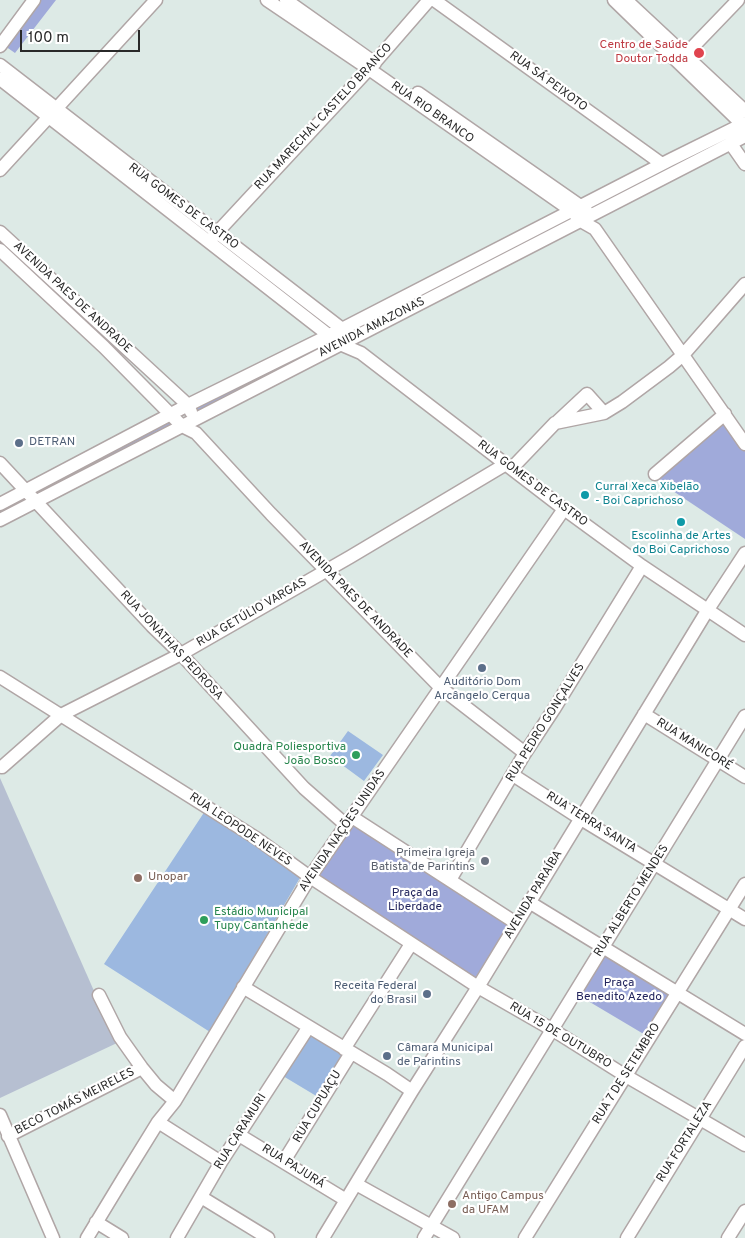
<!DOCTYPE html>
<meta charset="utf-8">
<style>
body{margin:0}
#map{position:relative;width:745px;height:1238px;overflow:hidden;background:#ddeae6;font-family:Overpass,sans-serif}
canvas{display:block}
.scale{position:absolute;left:20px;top:30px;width:120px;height:22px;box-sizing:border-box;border:2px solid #292929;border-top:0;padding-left:6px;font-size:15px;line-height:18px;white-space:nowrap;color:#292929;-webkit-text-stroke:4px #fff;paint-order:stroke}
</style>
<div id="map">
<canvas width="745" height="1238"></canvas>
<div class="scale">100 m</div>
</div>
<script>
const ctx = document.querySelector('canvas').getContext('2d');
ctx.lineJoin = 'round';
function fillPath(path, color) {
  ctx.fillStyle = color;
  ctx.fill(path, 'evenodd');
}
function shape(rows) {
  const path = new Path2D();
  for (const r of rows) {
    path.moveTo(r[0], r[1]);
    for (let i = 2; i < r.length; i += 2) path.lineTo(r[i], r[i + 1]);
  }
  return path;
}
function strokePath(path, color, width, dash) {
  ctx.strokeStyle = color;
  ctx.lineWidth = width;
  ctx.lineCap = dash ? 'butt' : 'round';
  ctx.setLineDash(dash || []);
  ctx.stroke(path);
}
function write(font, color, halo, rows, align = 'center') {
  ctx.font = font + ' Overpass,sans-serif';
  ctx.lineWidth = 4.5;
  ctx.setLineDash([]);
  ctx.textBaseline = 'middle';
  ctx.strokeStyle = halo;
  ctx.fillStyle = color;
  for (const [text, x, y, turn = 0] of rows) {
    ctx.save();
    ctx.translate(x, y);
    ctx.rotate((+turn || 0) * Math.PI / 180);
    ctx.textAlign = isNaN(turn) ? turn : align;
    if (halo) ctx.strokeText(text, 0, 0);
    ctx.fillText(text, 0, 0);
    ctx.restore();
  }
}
const green = shape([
 [35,0,56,0,15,53,2,44],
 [328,339,331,345,197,414,194,408],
 [723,416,745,447,745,539,652,477],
 [172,419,174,426,42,494,39,487],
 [355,823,511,924,475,978,319,876],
 [605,952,674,994,647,1036,578,995]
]);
const cemetery = shape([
 [0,778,117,1043,0,1098]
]);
const pitch = shape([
 [348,731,383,755,364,781,330,756],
 [205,811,301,876,210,1032,104,964],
 [308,1034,343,1055,318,1097,283,1076]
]);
const minor = shape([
 [267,0,369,69,572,211,581,221,595,229,745,444],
 [286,0,375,63],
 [434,0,662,164],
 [614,0,745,127],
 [626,0,745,111],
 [0,46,34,0],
 [686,54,738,0],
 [0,65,346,332],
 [0,79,340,344,361,353,564,509,642,566,745,635],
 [418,93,586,210],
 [731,144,745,164],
 [0,170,156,0],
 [0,232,188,405,191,412],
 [212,238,369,69,429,0],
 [0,250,104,347,182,426,196,433,271,514,441,688,525,753],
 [557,422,587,394,604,413],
 [0,463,152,626,181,654,304,788,346,825],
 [512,468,555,423,604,413,622,402,669,367,683,355,745,284],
 [655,474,725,414],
 [0,504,188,405,342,329,670,160,745,123],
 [0,520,745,136],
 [0,677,256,838,310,877,478,987,553,1030,626,1076,745,1145],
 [644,714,745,777],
 [2,767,61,715,181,654,350,557,506,464],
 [513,775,581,819,745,919],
 [352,817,516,923],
 [450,880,525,753,554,709,642,566],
 [529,902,745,1034],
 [243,987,387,1074,412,1091],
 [99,995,120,1037,142,1068,156,1085,175,1101],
 [344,1049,411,944],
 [0,1115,53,1238],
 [158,1122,221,1162],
 [239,1135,346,1200],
 [8,1136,142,1068],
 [284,1161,351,1053],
 [356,1184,453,1238],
 [201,1197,268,1238],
 [96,1222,122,1238],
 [87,1238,124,1177,158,1122,175,1101,310,877,564,509],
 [177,1238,221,1162,308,1028],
 [323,1238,412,1091,478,987,707,611,745,553],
 [424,1238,745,716],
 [525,1238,745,884],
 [627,1238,745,1046],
 [728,1238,745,1211]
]);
const markers = [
 [699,53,6,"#e0444e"],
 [19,443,5,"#5c6f8a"],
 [585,495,5,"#0f9aa8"],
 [681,522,5,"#0f9aa8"],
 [482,668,5,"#5c6f8a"],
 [356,755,5,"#2e9e5b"],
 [485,861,5,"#6b7280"],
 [138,878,5,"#8d6e63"],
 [204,920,5,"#2e9e5b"],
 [427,994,5,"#5c6f8a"],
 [387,1056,5,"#5c6f8a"],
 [452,1204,5,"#8d6e63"]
];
const healthNames = [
 ["Centro de Saúde",688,46],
 ["Doutor Todda",688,60]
];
const streetNames = [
 ["RUA SÁ PEIXOTO",548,82,36],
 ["RUA RIO BRANCO",432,113,35],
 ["RUA MARECHAL CASTELO BRANCO",324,117,-47],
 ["RUA GOMES DE CASTRO",183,207,37],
 ["AVENIDA PAES DE ANDRADE",72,298,43],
 ["AVENIDA AMAZONAS",372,328,-27],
 ["RUA GOMES DE CASTRO",532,484,37],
 ["AVENIDA PAES DE ANDRADE",355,600,46],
 ["RUA GETÚLIO VARGAS",252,613,-30],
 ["RUA JONATHAS PEDROSA",171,646,47],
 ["RUA PEDRO GONÇALVES",546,723,-58],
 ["RUA MANICORÉ",694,745,32],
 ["RUA TERRA SANTA",591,823,32],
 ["RUA LEOPODE NEVES",240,830,34],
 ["AVENIDA NAÇÕES UNIDAS",343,831,-56],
 ["AVENIDA PARAÍBA",534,895,-59],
 ["RUA ALBERTO MENDES",632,901,-58],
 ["RUA 15 DE OUTUBRO",560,1036,31],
 ["RUA 7 DE SETEMBRO",627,1074,-58],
 ["BECO TOMÁS MEIRELES",75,1102,-27],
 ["RUA CUPUAÇU",318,1107,-59],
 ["RUA CARAMURI",241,1132,-58],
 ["RUA FORTALEZA",685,1142,-58],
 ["RUA PAJURÁ",293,1167,32]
];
const serviceNames = [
 ["DETRAN",29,443],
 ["Auditório Dom",482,683,"center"],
 ["Arcângelo Cerqua",482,697,"center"],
 ["Receita Federal",417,987,"right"],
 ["do Brasil",417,1001,"right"],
 ["Câmara Municipal",397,1049],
 ["de Parintins",397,1063]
];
const cultureNames = [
 ["Curral Xeca Xibelão",595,488],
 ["- Boi Caprichoso",595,502],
 ["Escolinha de Artes",681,537,"center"],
 ["do Boi Caprichoso",681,551,"center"]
];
const leisureNames = [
 ["Quadra Poliesportiva",346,748],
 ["João Bosco",346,762],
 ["Estádio Municipal",214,913,"left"],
 ["Tupy Cantanhede",214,927,"left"]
];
const worshipNames = [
 ["Primeira Igreja",475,854],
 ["Batista de Parintins",475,868]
];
const educationNames = [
 ["Unopar",148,878],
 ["Antigo Campus",462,1197],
 ["da UFAM",462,1211]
];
const parkNames = [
 ["Praça da",415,894],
 ["Liberdade",415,908],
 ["Praça",619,984],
 ["Benedito Azedo",619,998]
];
fillPath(green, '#a0aada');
fillPath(cemetery, '#b6bfd1');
fillPath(pitch, '#9cb8e0');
strokePath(minor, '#b0a6a6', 15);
strokePath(minor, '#fff', 12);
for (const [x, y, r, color] of markers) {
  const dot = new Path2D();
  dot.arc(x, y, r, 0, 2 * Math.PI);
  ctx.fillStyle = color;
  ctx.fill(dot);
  strokePath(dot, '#fff', 2);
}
write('12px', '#be3a42', '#fff', healthNames, 'right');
write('12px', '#292929', '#fff', streetNames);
write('12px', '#4e5e75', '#fff', serviceNames, 'left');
write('12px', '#0d838f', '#fff', cultureNames, 'left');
write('12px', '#27864d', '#fff', leisureNames, 'right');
write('12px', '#5b616d', '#fff', worshipNames, 'right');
write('12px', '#785e54', '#fff', educationNames, 'left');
write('12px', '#22255d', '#fff', parkNames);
</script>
